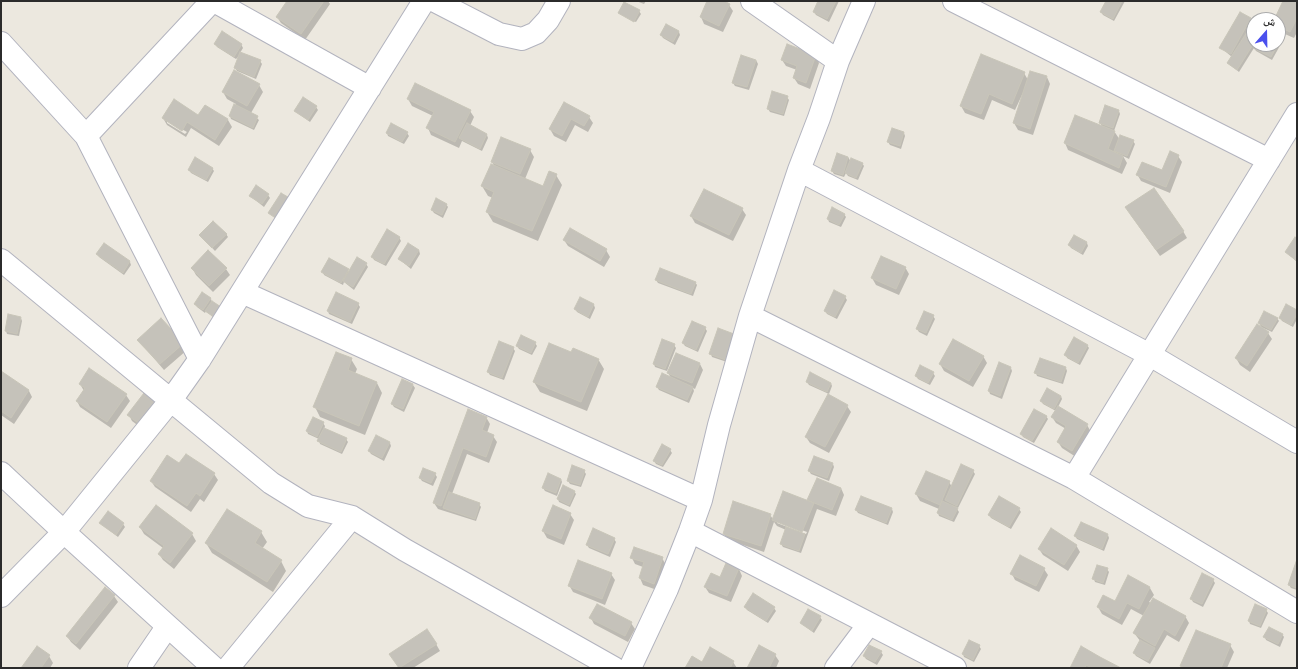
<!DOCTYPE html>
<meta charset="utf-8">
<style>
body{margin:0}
#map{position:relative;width:1298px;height:669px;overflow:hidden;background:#ece8df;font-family:"Alegreya Sans","Noto Naskh Arabic",sans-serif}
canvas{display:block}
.frame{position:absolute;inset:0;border:2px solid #2b2b2b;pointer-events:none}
.north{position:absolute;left:1246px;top:12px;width:40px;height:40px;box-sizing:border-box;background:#fff;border:1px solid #aaa;border-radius:50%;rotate:20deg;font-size:11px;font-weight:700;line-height:16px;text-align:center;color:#2b2b2b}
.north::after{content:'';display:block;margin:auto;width:14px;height:18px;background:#4b50ed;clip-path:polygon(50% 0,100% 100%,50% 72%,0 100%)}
</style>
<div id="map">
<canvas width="1298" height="669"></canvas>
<div class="frame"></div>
<div class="north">ش</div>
</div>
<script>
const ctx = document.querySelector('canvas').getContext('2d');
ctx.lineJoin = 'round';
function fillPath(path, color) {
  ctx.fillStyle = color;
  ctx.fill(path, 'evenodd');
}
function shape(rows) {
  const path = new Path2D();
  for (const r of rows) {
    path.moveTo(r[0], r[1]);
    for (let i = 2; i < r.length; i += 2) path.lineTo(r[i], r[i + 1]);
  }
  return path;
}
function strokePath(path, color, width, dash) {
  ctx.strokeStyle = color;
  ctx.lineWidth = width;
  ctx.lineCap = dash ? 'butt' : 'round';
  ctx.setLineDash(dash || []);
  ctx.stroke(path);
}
const shadow = shape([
 [288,1,328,1,330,4,305,40,281,23,277,17],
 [636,1,646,1,644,4],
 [708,1,722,1,729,5,733,11,723,32,704,24,701,17],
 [820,1,839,1,829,22,816,15,814,12],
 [1107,1,1125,1,1114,21,1103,15,1101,12],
 [1284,1,1297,1,1297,32,1294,38,1278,31,1278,20,1275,20],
 [639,11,641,14,636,22,619,13],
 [1240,13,1252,22,1250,26,1254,29,1254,44,1278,44,1278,38,1282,42,1272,60,1256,51,1254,48,1239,72,1228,63,1232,57,1221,48],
 [667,25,679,32,680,35,675,45,663,38,661,35],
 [215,44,241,44,243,48,240,53,260,61,262,64,256,79,237,71,235,68,241,54,236,59,217,47],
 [816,56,819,63,810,89,798,84,794,78,797,70,786,66,782,60],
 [756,60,758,64,749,90,735,86,733,83],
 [1024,73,1028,80,1047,77,1050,84,1033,135,1018,130,1014,123,1023,95,1022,95,1015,110,992,100,984,120,965,113,961,106],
 [259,85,263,92,251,113,259,120,254,130,231,119,230,116,236,104,227,99,223,92],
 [787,97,789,100,784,116,770,112,768,109],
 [408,99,470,111,474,117,470,126,487,135,488,138,482,151,462,141,459,148,431,135,428,128,433,116,412,106],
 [564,103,589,117,593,123,588,132,575,125,566,142,554,136,550,129],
 [205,106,228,120,232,127,219,146,191,128,186,137,167,125,163,118,199,116],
 [167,121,187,132,185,134,167,123],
 [316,107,318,110,310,122,295,111],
 [1119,111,1120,114,1114,131,1120,140,1133,141,1135,144,1129,159,1123,156,1127,163,1122,174,1068,150,1065,143,1102,126,1100,123],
 [892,129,904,133,905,136,901,149,890,145,888,142],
 [387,133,407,133,409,136,404,144,388,136],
 [530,150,534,157,525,179,544,187,556,175,562,185,538,241,493,222,487,212,493,198,488,196,482,186,494,166,492,162],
 [1178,156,1182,162,1170,193,1141,181,1137,174,1162,171],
 [848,157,851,162,862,163,864,166,858,180,848,176,846,173,844,177,834,174,832,171],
 [212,168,214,171,208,182,191,173,189,170],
 [268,195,270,198,264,207,250,196],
 [446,204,448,207,443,218,434,213,432,210],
 [742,209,746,215,733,241,695,223,691,216],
 [844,214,846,217,841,227,829,222,828,219],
 [1130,214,1183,231,1187,238,1160,256],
 [226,234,228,237,215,251,200,235],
 [1075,236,1087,243,1088,246,1083,255,1071,248,1069,245],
 [399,237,401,241,386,266,374,260,372,256],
 [564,240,606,250,610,257,604,267,568,246],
 [1297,240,1297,262,1286,252],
 [105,244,130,262,131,265,124,275,99,257,97,254],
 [419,250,420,254,411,269,399,259],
 [366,264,368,267,354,290,344,282,343,285,324,275,323,272,348,270,349,273],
 [905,267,909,274,899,295,876,285,872,278],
 [192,268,226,269,230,275,213,292,196,275],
 [656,280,695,282,697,285,693,296,658,283],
 [845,297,847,300,837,319,827,314,825,311],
 [581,298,594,305,595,308,590,319,577,312,575,309],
 [211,299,212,302,216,320,206,311,205,313,197,307,195,304],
 [358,304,360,307,352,324,329,314,328,311],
 [1297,311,1297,319,1293,327,1282,321,1280,318],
 [933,316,935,319,927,336,919,332,917,329],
 [21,318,22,321,19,336,7,334,6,331],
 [1277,318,1279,321,1272,332,1261,327,1259,323],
 [161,320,187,350,164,370,138,340],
 [705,328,707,331,698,352,685,346,683,343],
 [1268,333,1272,339,1250,372,1240,365,1236,358],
 [734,335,727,362,712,357,711,354],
 [535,343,537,346,532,355,519,349,517,346],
 [674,345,676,348,667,371,655,367,654,364],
 [1087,345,1089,348,1080,365,1067,358,1066,355],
 [513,348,515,351,504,380,490,375,488,372],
 [571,354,598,359,604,369,587,411,540,392,534,382],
 [983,356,987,363,973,387,944,371,940,364],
 [351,359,357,369,355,374,377,383,382,393,365,435,320,417,315,407],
 [1040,359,1066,368,1067,371,1063,384,1037,376,1036,373],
 [700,364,703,370,695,389,693,388,694,391,689,403,659,390,657,387,671,378,668,373],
 [1000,364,1011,368,1012,371,1002,399,990,394,989,391],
 [1,372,29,391,32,397,14,424,1,415],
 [933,373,935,376,930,385,918,379,916,376],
 [402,381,413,385,415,388,404,412,394,407,392,404],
 [807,382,831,383,832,386,829,394,809,385],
 [80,384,126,395,130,401,111,428,80,407,77,401,84,391],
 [145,394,148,433,132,421,129,415],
 [1061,396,1062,399,1058,407,1087,425,1091,432,1076,457,1062,448,1058,442,1066,429,1056,423,1052,417,1056,411,1043,404,1041,401],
 [847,406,851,412,829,453,810,443,806,437],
 [469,411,486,417,490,424,487,433,493,436,497,442,489,463,467,454,452,494,479,504,481,507,476,521,438,509,434,503],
 [1046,416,1048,419,1034,443,1023,437,1021,434],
 [323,423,325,426,324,429,346,439,348,442,342,454,320,444,319,439,308,434,307,431],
 [376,437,390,443,391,446,384,461,371,454,369,451],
 [670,450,672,453,663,467,656,464,654,461],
 [814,457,833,464,834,467,829,481,811,474,809,471],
 [180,465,214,474,218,480,204,502,200,499,191,512,155,487,151,481],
 [584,471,586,474,581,487,570,484,568,481],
 [973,471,975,474,958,508,956,507,959,512,954,522,939,516,938,513,939,509,920,501,916,494,949,482,952,487],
 [435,474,437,477,433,486,422,481,420,478],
 [561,479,562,482,557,496,545,491,543,488],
 [817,479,841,488,844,495,836,516,817,509,801,553,783,547,781,544,786,530,777,526,774,522,764,552,728,540,724,534,770,515,773,519,808,502],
 [777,521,807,532,806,534,777,523],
 [574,491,576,494,570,507,559,502,558,499],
 [157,506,192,534,196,541,174,569,163,560,159,554,163,548,144,534,140,527],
 [892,509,893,512,888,525,858,513,856,510],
 [1019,509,1021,512,1011,529,991,518,989,515],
 [570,514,574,520,564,545,547,538,543,531],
 [100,523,123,524,125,527,118,537],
 [1081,523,1108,535,1109,538,1104,551,1077,539,1075,536],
 [261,532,267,542,262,549,281,561,286,571,273,592,212,553,206,543],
 [614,539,616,542,610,557,589,548,587,545],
 [1076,545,1080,552,1068,571,1043,555,1039,549],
 [632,558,662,558,666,565,657,590,643,585,640,578,643,567,635,564],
 [1297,562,1297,590,1291,588,1289,585],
 [727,564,739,569,742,576,731,602,709,593,705,587,721,578],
 [1044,569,1048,575,1039,592,1015,580,1012,574],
 [1107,569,1109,572,1105,585,1095,582,1094,579],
 [611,574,615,580,605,605,573,592,569,585],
 [1129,577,1150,588,1154,595,1149,602,1185,616,1189,623,1179,642,1167,635,1150,664,1136,656,1134,653,1141,642,1134,633,1144,616,1131,609,1122,625,1102,614,1098,607,1115,602],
 [1213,580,1215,583,1203,607,1193,602,1191,598],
 [105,588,114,596,118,602,80,650,71,642,67,636],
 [753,594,774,608,776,611,768,623,747,610,745,607],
 [1266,610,1268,613,1261,628,1250,624,1249,621],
 [820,617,822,620,814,633,801,623],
 [591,618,631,623,635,629,628,642,594,624],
 [1282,634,1284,637,1280,647,1266,640,1265,637],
 [436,644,440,651,413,668,399,668,391,654],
 [1230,645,1234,652,1227,668,1183,668,1182,666],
 [979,646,981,649,974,662,964,657,963,654],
 [37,647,49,656,53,663,50,668,22,668],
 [1082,647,1119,668,1071,668],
 [881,652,883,655,877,665,866,659,864,656],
 [775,655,779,661,776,668,749,668],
 [733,662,737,668,686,668,702,663]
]);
const building = shape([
 [287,1,324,1,301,34,276,17,287,1],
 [707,1,724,1,730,4,719,26,700,17,707,1],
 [818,1,836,1,827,19,813,12,818,1],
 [1106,1,1122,1,1113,19,1100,12,1106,1],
 [1283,1,1297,1,1297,18,1290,32,1278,26,1278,20,1274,20,1283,1],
 [624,2,640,10,634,22,618,13,624,2],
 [1240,12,1251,18,1231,54,1219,48,1240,12],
 [666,24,679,31,673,42,660,35,666,24],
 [1251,26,1254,27,1254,43,1237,70,1227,63,1251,26],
 [222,31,242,44,234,57,214,44,222,31],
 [1278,37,1281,39,1271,57,1253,48,1256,44,1278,44,1278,37],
 [787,44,816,55,806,83,793,78,797,66,781,60,787,44],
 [240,52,261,60,254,77,234,68,240,52],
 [981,54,1025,72,1012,104,989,94,981,114,960,106,981,54],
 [741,55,756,60,747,87,732,83,741,55],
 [234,70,260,84,247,106,222,92,234,70],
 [1030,71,1047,76,1030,129,1013,123,1030,71],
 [415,83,471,110,455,142,426,128,434,112,407,99,415,83],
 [772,91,788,96,783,114,767,109,772,91],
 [303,97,317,106,308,120,294,111,303,97],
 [174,99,198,115,205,105,228,119,215,140,187,122,182,131,162,118,174,99],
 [564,102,590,116,584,126,571,119,562,136,549,129,564,102],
 [234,104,258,116,253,128,229,116,234,104],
 [1105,105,1119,110,1113,128,1099,123,1105,105],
 [1075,115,1115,131,1108,149,1123,156,1119,168,1064,143,1075,115],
 [391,123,408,132,402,142,386,133,391,123],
 [467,123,487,134,480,149,459,138,467,123],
 [892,128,904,132,900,146,887,142,892,128],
 [1120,135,1134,140,1127,156,1114,151,1120,135],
 [501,137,531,149,520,174,491,162,501,137],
 [1170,151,1179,155,1166,187,1136,175,1142,162,1162,170,1170,151],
 [837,153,848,157,843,175,831,171,837,153],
 [195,157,213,168,206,180,188,170,195,157],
 [851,158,863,163,856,178,845,173,851,158],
 [491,164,543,186,549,171,557,174,532,231,486,212,494,192,481,186,491,164],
 [256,185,269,194,262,204,249,196,256,185],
 [1154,188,1184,231,1156,250,1125,207,1154,188],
 [704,189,743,208,729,235,690,216,704,189],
 [281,193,293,200,280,221,268,213,281,193],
 [436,198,447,204,442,215,431,210,436,198],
 [832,207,845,214,839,225,827,219,832,207],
 [213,221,227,234,212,248,199,235,213,221],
 [570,228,607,249,600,261,563,240,570,228],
 [387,229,400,237,384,264,371,257,387,229],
 [1074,235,1087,242,1081,253,1068,245,1074,235],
 [1295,237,1297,239,1297,261,1285,252,1295,237],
 [104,243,130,261,123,273,96,254,104,243],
 [408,243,419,250,409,266,398,259,408,243],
 [208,250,227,268,209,286,191,268,208,250],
 [881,256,906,267,896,289,871,278,881,256],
 [357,257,367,263,353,287,343,281,357,257],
 [329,258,349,269,341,283,321,272,329,258],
 [660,268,696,282,691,294,655,280,660,268],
 [834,290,846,296,835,317,824,311,834,290],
 [202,292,211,298,203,310,194,304,202,292],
 [336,292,359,303,350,322,327,311,336,292],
 [580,297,594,304,588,317,574,309,580,297],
 [212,301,221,307,214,317,205,311,212,301],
 [1286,304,1297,310,1297,314,1291,325,1279,318,1286,304],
 [924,311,934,315,926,333,916,329,924,311],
 [1264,311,1278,318,1271,330,1258,323,1264,311],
 [8,314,21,317,17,334,5,331,8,314],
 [161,318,184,343,160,364,137,340,161,318],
 [692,321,706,327,696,350,682,343,692,321],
 [1257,324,1269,332,1247,366,1235,358,1257,324],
 [718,328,734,334,726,360,709,354,718,328],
 [521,335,536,342,531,353,516,346,521,335],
 [1074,337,1088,345,1078,363,1064,355,1074,337],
 [662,339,675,344,665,369,653,364,662,339],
 [953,339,984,356,969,381,939,364,953,339],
 [499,341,514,347,502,378,487,372,499,341],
 [549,343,571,352,573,348,599,359,581,402,533,382,549,343],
 [336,352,352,358,348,370,377,382,359,426,313,407,336,352],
 [676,353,700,363,692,383,667,373,676,353],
 [1040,358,1066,367,1061,382,1034,373,1040,358],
 [999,362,1011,367,1000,396,988,391,999,362],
 [920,365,934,372,928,383,915,376,920,365],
 [89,368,127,394,107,422,76,401,85,388,79,384,89,368],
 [1,371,29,390,11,418,1,411,1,371],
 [810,372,831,383,827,392,806,382,810,372],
 [662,373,693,387,687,400,656,387,662,373],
 [402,379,413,384,403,409,391,404,402,379],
 [1047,388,1061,396,1054,409,1040,401,1047,388],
 [144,393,161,405,144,427,127,415,144,393],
 [828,394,848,405,825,447,805,437,828,394],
 [1058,406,1088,424,1072,451,1057,442,1066,426,1051,417,1058,406],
 [468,409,487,417,482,430,494,435,486,457,463,448,441,506,433,503,468,409],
 [1034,409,1047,416,1032,441,1020,434,1034,409],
 [313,417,324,422,317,437,306,431,313,417],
 [324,428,347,438,341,452,317,441,324,428],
 [376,435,390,442,382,458,368,451,376,435],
 [662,444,671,449,662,465,653,461,662,444],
 [186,454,215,473,200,496,196,493,187,506,150,481,167,455,179,463,186,454],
 [814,456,833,463,827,478,808,471,814,456],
 [961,464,974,470,957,506,945,500,961,464],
 [572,465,585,470,580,485,567,481,572,465],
 [423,468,436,473,431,483,419,478,423,468],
 [926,471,950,481,940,505,915,494,926,471],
 [548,473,561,479,556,493,542,488,548,473],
 [817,478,841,488,832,510,807,500,817,478],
 [563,485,575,491,569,505,557,499,563,485],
 [783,491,814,503,802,532,772,520,783,491],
 [449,492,480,503,475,519,443,508,449,492],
 [861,496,892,508,886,523,855,510,861,496],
 [999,496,1020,508,1009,527,988,515,999,496],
 [733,501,771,514,761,546,723,534,733,501],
 [942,501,958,508,952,520,937,513,942,501],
 [156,505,193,533,170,563,158,554,164,546,139,527,156,505],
 [553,505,571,513,561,539,542,531,553,505],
 [227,509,262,531,255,543,282,560,267,582,205,543,227,509],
 [108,511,124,523,116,535,99,523,108,511],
 [1081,522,1108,534,1102,549,1074,536,1081,522],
 [786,527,805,534,799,551,780,544,786,527],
 [593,528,615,538,608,554,586,545,593,528],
 [1051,528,1077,545,1064,565,1038,549,1051,528],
 [634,547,663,557,654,584,639,578,644,562,630,558,634,547],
 [1020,555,1045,568,1036,586,1010,574,1020,555],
 [1297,559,1297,588,1288,585,1297,559],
 [578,560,612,573,602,599,568,586,578,560],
 [726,563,739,568,727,596,704,587,711,573,720,577,726,563],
 [1097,565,1108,568,1103,583,1092,579,1097,565],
 [1202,573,1214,579,1202,604,1190,599,1202,573],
 [1128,575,1150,587,1139,609,1127,603,1119,619,1097,607,1103,595,1115,601,1128,575],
 [105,587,115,595,76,644,66,636,105,587],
 [753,593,775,607,766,621,744,607,753,593],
 [1153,598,1186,616,1175,636,1164,629,1155,646,1133,633,1153,598],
 [597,604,632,622,625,636,589,618,597,604],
 [1255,604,1267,609,1260,626,1248,621,1255,604],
 [808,609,821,616,812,631,800,623,808,609],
 [1269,627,1283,634,1278,644,1263,637,1269,627],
 [427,629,437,644,399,668,389,654,427,629],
 [1196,630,1231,644,1221,668,1185,668,1180,666,1196,630],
 [969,640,980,645,973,660,962,654,969,640],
 [1140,640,1155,648,1148,661,1133,653,1140,640],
 [759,645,776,654,769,668,747,668,759,645],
 [869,645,882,651,875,662,863,656,869,645],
 [37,646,50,655,41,668,21,668,37,646],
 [1081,646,1100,657,1121,668,1092,668,1086,665,1085,668,1070,668,1081,646],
 [710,647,734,661,730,668,685,668,692,656,702,662,710,647]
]);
const street = shape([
 [214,1,370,88],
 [435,1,499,34,522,39,536,33,548,20,559,1],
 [752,1,838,61],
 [954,1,1269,160],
 [1,43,86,136,200,359],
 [86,136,212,1],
 [799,170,1150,355,1297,442],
 [1,260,271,483,308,506,352,517,405,550,614,668],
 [242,292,701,500],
 [750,316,1074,478,1297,612],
 [1,473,64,532,214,668],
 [1074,478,1297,114],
 [690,531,955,668],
 [1,596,64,532,171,400,200,359,424,1],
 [139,668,167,627],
 [228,668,352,517],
 [630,668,667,589,690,531,701,500,719,425,750,316,799,170,819,118,838,61,864,1],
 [836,668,869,624]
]);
fillPath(shadow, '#0003');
fillPath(building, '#c5c2ba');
strokePath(building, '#c8c5b8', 1);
strokePath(street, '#b2b3be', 24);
strokePath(street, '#fff', 22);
</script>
